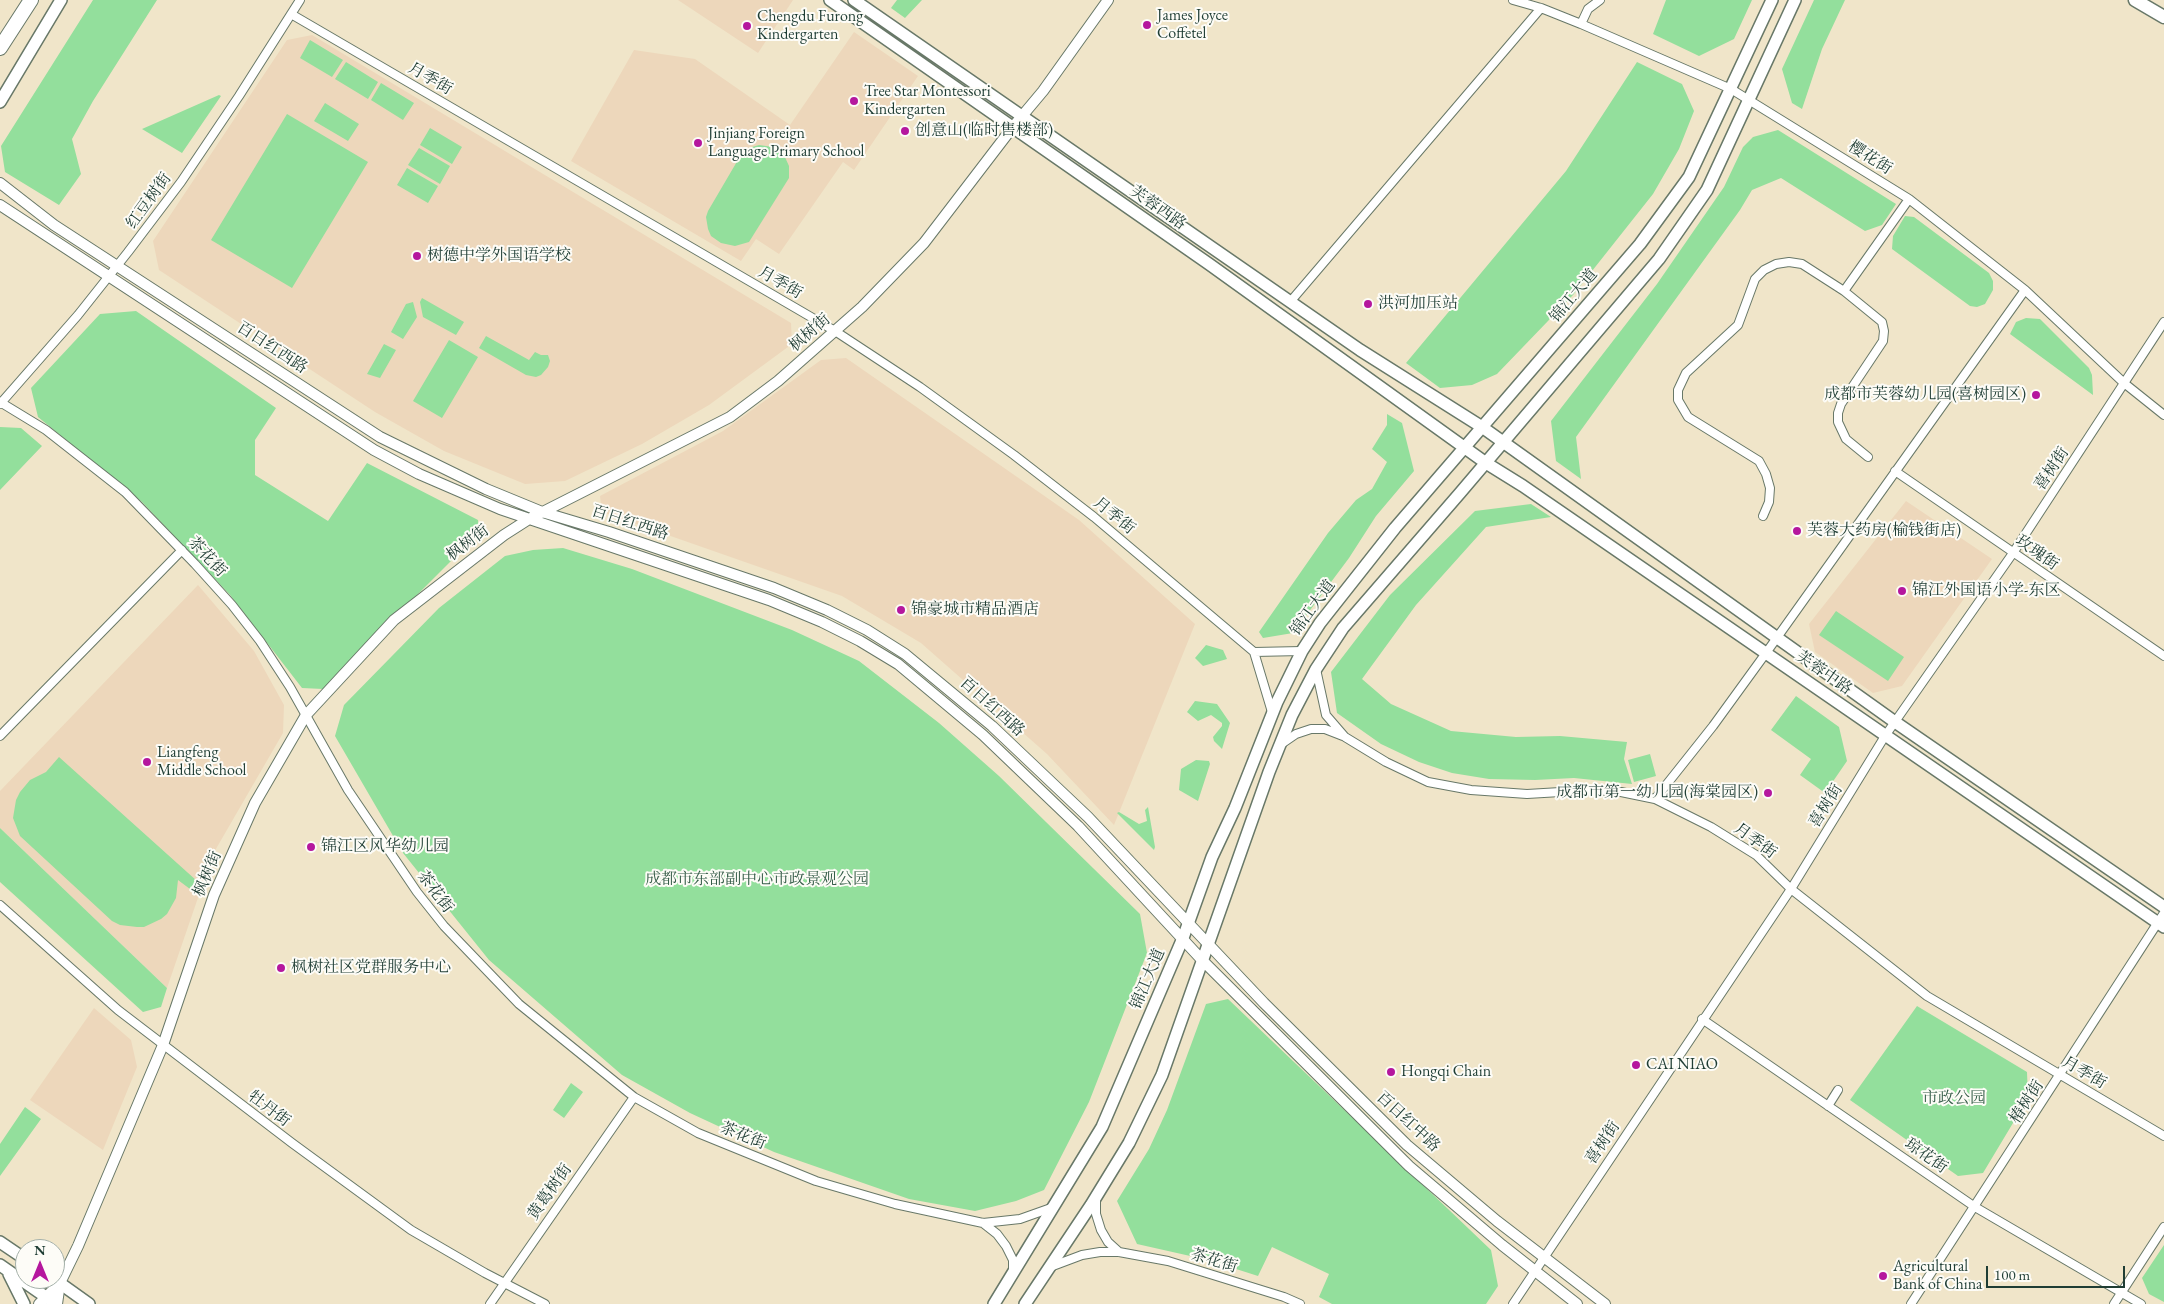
<!DOCTYPE html>
<meta charset="utf-8">
<style>
body{margin:0}
#map{position:relative;width:2164px;height:1304px;overflow:hidden;background:#f0e5c9;font-family:"EB Garamond",serif}
canvas{display:block}
.north{position:absolute;left:15px;top:1239px;width:50px;height:50px;box-sizing:border-box;background:#fdfcf7;border:1px solid #a4b0a9;border-radius:50%;rotate:0deg;font-size:14px;font-weight:700;line-height:20px;text-align:center;color:#1f3d34}
.north::after{content:'';display:block;margin:auto;width:18px;height:22px;background:#b5179e;clip-path:polygon(50% 0,100% 100%,50% 72%,0 100%)}
.scale{position:absolute;left:1986px;top:1266px;width:139px;height:22px;box-sizing:border-box;border:2px solid #1f3d34;border-top:0;padding-left:6px;font-size:15px;line-height:18px;white-space:nowrap;color:#1f3d34;-webkit-text-stroke:4px #fdfcf7;paint-order:stroke}
</style>
<div id="map">
<canvas width="2164" height="1304"></canvas>
<div class="north">N</div>
<div class="scale">100 m</div>
</div>
<script>
const ctx = document.querySelector('canvas').getContext('2d');
ctx.lineJoin = 'round';
function fillPath(path, color) {
  ctx.fillStyle = color;
  ctx.fill(path, 'evenodd');
}
function shape(rows) {
  const path = new Path2D();
  for (const r of rows) {
    path.moveTo(r[0], r[1]);
    for (let i = 2; i < r.length; i += 2) path.lineTo(r[i], r[i + 1]);
  }
  return path;
}
function strokePath(path, color, width, dash) {
  ctx.strokeStyle = color;
  ctx.lineWidth = width;
  ctx.lineCap = dash ? 'butt' : 'round';
  ctx.setLineDash(dash || []);
  ctx.stroke(path);
}
function write(font, color, halo, rows, align = 'center') {
  ctx.font = font + ' "EB Garamond","Noto Serif SC",serif';
  ctx.lineWidth = 4;
  ctx.setLineDash([]);
  ctx.textBaseline = 'middle';
  ctx.strokeStyle = halo;
  ctx.fillStyle = color;
  for (const [text, x, y, turn = 0] of rows) {
    ctx.save();
    ctx.translate(x, y);
    ctx.rotate((+turn || 0) * Math.PI / 180);
    ctx.textAlign = isNaN(turn) ? turn : align;
    if (halo) ctx.strokeText(text, 0, 0);
    ctx.fillText(text, 0, 0);
    ctx.restore();
  }
}
const built = shape([
 [678,0,793,0,758,53],
 [854,32,918,76,854,170,843,162,779,254,756,239,741,261,571,161,634,50,695,59,790,125],
 [312,35,791,323,792,344,709,405,642,444,565,481,525,484,444,451,375,412,159,270,153,241,287,40],
 [846,358,1079,520,1195,624,1114,825,1047,754,921,643,842,596,602,512,600,496,723,431,821,360],
 [1906,501,1992,559,1902,686,1873,693,1815,652,1809,624],
 [198,585,254,651,284,705,283,733,213,854,167,988,0,828,0,791],
 [94,1008,131,1040,137,1067,103,1150,30,1100]
]);
const green = shape([
 [93,0,157,0,93,101,72,139,81,174,59,205,5,172,1,146],
 [897,0,922,0,905,18,891,8],
 [1666,0,1752,0,1734,39,1699,56,1653,34],
 [1814,0,1845,0,1822,49,1802,109,1792,103,1782,69],
 [310,40,343,60,332,77,300,58],
 [346,62,378,82,368,99,335,79],
 [1637,62,1682,84,1694,111,1679,149,1653,194,1573,295,1497,374,1472,385,1440,388,1406,363,1566,171],
 [381,83,414,103,403,120,371,100],
 [219,95,221,96,182,153,142,129],
 [325,103,359,124,348,141,314,121],
 [287,114,368,162,292,288,211,240],
 [430,128,462,147,452,164,420,145],
 [1778,130,1896,204,1882,225,1865,231,1781,178,1752,190,1740,210,1576,437,1581,479,1556,461,1551,421,1657,284,1724,187,1743,147,1753,137],
 [759,145,773,147,784,155,789,166,789,178,749,242,735,246,721,243,711,236,708,229,706,217,708,211,742,153,752,147],
 [419,148,450,166,440,184,408,165],
 [407,168,438,186,428,203,397,185],
 [1905,216,1914,217,1989,273,1993,281,1993,290,1985,304,1977,307,1970,306,1892,249,1893,236],
 [422,298,464,322,456,335,423,317,420,302],
 [413,302,417,317,403,339,391,332,406,304],
 [136,311,276,408,255,440,255,475,328,521,367,463,478,520,479,533,323,689,302,688,230,595,142,502,38,417,31,388,100,314],
 [2026,318,2040,319,2089,368,2092,375,2093,395,2010,334,2016,322],
 [486,336,529,360,535,352,541,355,548,355,550,361,548,367,541,375,536,377,526,375,479,348],
 [449,340,478,357,442,418,413,401],
 [384,344,396,350,380,378,367,374],
 [1387,414,1402,423,1414,471,1376,516,1349,558,1293,633,1263,638,1259,632,1328,533,1356,500,1372,489,1387,462,1372,449,1387,425],
 [0,427,21,428,42,446,0,490],
 [1531,504,1551,517,1486,527,1416,605,1362,679,1391,704,1451,731,1516,737,1560,736,1627,742,1624,759,1632,784,1574,778,1535,780,1489,779,1452,773,1419,762,1381,744,1337,713,1331,672,1390,595,1475,511],
 [563,548,632,569,792,630,859,661,939,723,999,776,1140,914,1147,953,1089,1102,1044,1190,1016,1201,975,1211,909,1199,774,1152,690,1113,622,1075,489,960,403,853,335,736,344,705,439,608,505,556,533,550],
 [1836,611,1904,657,1888,681,1819,635],
 [1206,645,1223,650,1227,659,1203,666,1195,658],
 [1796,696,1839,727,1847,761,1825,793,1800,775,1811,759,1771,730],
 [1195,701,1217,704,1230,723,1222,749,1214,741,1213,737,1222,726,1222,723,1211,715,1198,721,1187,712],
 [1650,754,1656,776,1634,782,1628,760],
 [59,757,197,881,190,889,178,880,176,898,167,914,161,919,144,927,137,927,120,925,112,921,20,836,13,818,16,800,20,792,30,780,46,772],
 [1196,760,1209,761,1210,764,1198,801,1179,790,1181,769],
 [1148,807,1155,847,1154,850,1117,813,1119,812,1139,824,1147,821,1145,810],
 [0,828,167,988,161,1007,143,1012,0,882],
 [1228,999,1491,1250,1498,1286,1486,1304,1332,1304,1319,1297,1329,1274,1272,1247,1258,1276,1208,1260,1137,1244,1117,1201,1149,1149,1167,1110,1206,1004],
 [1917,1006,2027,1072,2028,1098,1983,1173,1958,1176,1850,1100],
 [571,1083,583,1092,564,1118,553,1110],
 [25,1107,41,1119,0,1176,0,1144],
 [2164,1245,2164,1302,2149,1294,2142,1278]
]);
const minor = shape([
 [1513,0,1541,8,1581,24,1731,89,1909,199,2025,290,2124,383,2164,415],
 [291,14,835,331,920,387,1014,455,1094,517,1254,652,1302,651],
 [1581,24,1588,9,1600,0],
 [1844,291,1909,199],
 [1290,302,1541,8],
 [0,402,46,430,125,492,195,564,232,605,260,641,290,687,348,790,417,892,444,926,519,1004,634,1097,698,1133,816,1181,895,1204,983,1223,1020,1219,1051,1208],
 [0,404,78,315,128,252,181,182,239,96,300,0],
 [1895,471,2164,656],
 [1763,516,1769,502,1770,488,1766,474,1759,461,1688,417,1678,400,1678,390,1686,373,1738,325,1755,279,1764,270,1776,264,1789,262,1802,264,1844,291,1882,322,1884,331,1883,341,1841,404,1838,413,1838,422,1846,439,1868,457],
 [1254,652,1272,712],
 [1316,669,1326,715,1345,737,1386,762,1428,782,1471,790,1527,794,1594,790,1621,792,1655,799,1711,827,1756,855,1791,889,1927,996,2164,1136],
 [0,736,182,550],
 [1280,745,1296,734,1311,729,1325,729,1343,736],
 [1655,799,1713,726,1766,653,2025,290],
 [0,905,118,1010,292,1143,411,1230,485,1273,545,1304],
 [1702,1019,1975,1207,2141,1304],
 [1828,1106,1838,1090],
 [1096,1199,1096,1214,1101,1230,1108,1242,1119,1252],
 [983,1223,997,1234,1006,1246,1013,1260,1013,1272],
 [1050,1267,1082,1255,1100,1252,1119,1252,1168,1261,1284,1297,1300,1304],
 [490,1304,634,1097],
 [1513,1304,1791,889,1885,736,2013,553,2164,322],
 [1911,1304,2164,913],
 [2114,1304,2164,1227]
]);
const tertiary = shape([
 [0,183,54,225,380,437,486,489,542,512,609,532,774,588,827,610,867,630,905,654,992,726,1088,817,1264,1003,1407,1145,1497,1221,1605,1304],
 [0,205,374,450,419,474,500,509,769,600,822,622,860,641,898,664,983,735,1078,826,1202,960,1409,1166,1502,1245,1577,1304],
 [39,1304,60,1283],
 [57,1304,60,1283,78,1246,163,1045,214,895,255,803,306,715,394,620,504,535,529,519,730,417,778,381,862,307,924,243,1012,128,1043,91,1108,0]
]);
const secondary = shape([
 [830,0,1209,264,1486,463,1523,486,2164,927],
 [854,0,1360,350,1482,427,1895,722,2164,907],
 [0,102,61,0],
 [0,1242,25,1259],
 [0,1265,56,1304],
 [9,1274,24,1304],
 [54,1279,89,1304],
 [994,1304,1102,1127,1183,938,1212,857,1235,808,1277,702,1302,651,1320,623,1395,528,1640,244,1689,177,1772,0],
 [1025,1304,1091,1205,1129,1143,1162,1075,1269,772,1292,715,1316,669,1343,628,1460,493,1659,259,1707,190,1795,0]
]);
const primary = shape([
 [2135,0,2164,17]
]);
const trunk = shape([
 [0,48,31,0]
]);
const markers = [
 [1147,25,5,"#b5179e"],
 [747,26,5,"#b5179e"],
 [854,101,5,"#b5179e"],
 [905,131,5,"#b5179e"],
 [698,143,5,"#b5179e"],
 [417,256,5,"#b5179e"],
 [1368,304,5,"#b5179e"],
 [2036,395,5,"#b5179e"],
 [1797,531,5,"#b5179e"],
 [1902,591,5,"#b5179e"],
 [901,610,5,"#b5179e"],
 [147,762,5,"#b5179e"],
 [1768,793,5,"#b5179e"],
 [311,847,5,"#b5179e"],
 [281,968,5,"#b5179e"],
 [1636,1065,5,"#b5179e"],
 [1391,1072,5,"#b5179e"],
 [1883,1276,5,"#b5179e"]
];
const poiNames = [
 ["James Joyce",1157,16],
 ["Coffetel",1157,34],
 ["Chengdu Furong",757,17],
 ["Kindergarten",757,35],
 ["Tree Star Montessori",864,92],
 ["Kindergarten",864,110],
 ["创意山(临时售楼部)",915,131],
 ["Jinjiang Foreign",708,134],
 ["Language Primary School",708,152],
 ["树德中学外国语学校",427,256],
 ["洪河加压站",1378,304],
 ["成都市芙蓉幼儿园(喜树园区)",2026,395,"right"],
 ["芙蓉大药房(榆钱街店)",1807,531],
 ["锦江外国语小学-东区",1912,591],
 ["锦豪城市精品酒店",911,610],
 ["Liangfeng",157,753],
 ["Middle School",157,771],
 ["成都市第一幼儿园(海棠园区)",1758,793,"right"],
 ["锦江区风华幼儿园",321,847],
 ["枫树社区党群服务中心",291,968],
 ["CAI NIAO",1646,1065],
 ["Hongqi Chain",1401,1072],
 ["Agricultural",1893,1267],
 ["Bank of China",1893,1285]
];
const streetNames = [
 ["月季街",430,79,30],
 ["樱花街",1870,158,32],
 ["红豆树街",149,201,-54],
 ["芙蓉西路",1158,208,35],
 ["月季街",780,283,30],
 ["锦江大道",1574,296,-50],
 ["枫树街",810,333,-41],
 ["百日红西路",272,348,33],
 ["喜树街",2052,469,-56],
 ["月季街",1114,516,39],
 ["百日红西路",630,523,18],
 ["枫树街",468,543,-37],
 ["玫瑰街",2037,553,35],
 ["茶花街",207,557,47],
 ["锦江大道",1313,608,-54],
 ["芙蓉中路",1824,673,35],
 ["百日红西路",992,707,42],
 ["喜树街",1826,806,-58],
 ["月季街",1755,841,36],
 ["枫树街",208,874,-67],
 ["茶花街",435,892,53],
 ["锦江大道",1148,979,-67],
 ["月季街",2084,1073,30],
 ["椿树街",2027,1102,-57],
 ["牡丹街",269,1109,37],
 ["百日红中路",1408,1122,43],
 ["茶花街",743,1136,22],
 ["喜树街",1603,1143,-56],
 ["琼花街",1926,1156,35],
 ["黄葛树街",550,1192,-55],
 ["茶花街",1214,1261,17]
];
const parkNames = [
 ["成都市东部副中心市政景观公园",757,880],
 ["市政公园",1954,1099]
];
fillPath(built, '#edd7bb');
fillPath(green, '#93df9c');
strokePath(minor, '#687868', 10);
strokePath(tertiary, '#687868', 12);
strokePath(secondary, '#687868', 14);
strokePath(primary, '#687868', 15);
strokePath(trunk, '#687868', 16);
strokePath(minor, '#fff', 8);
strokePath(tertiary, '#fff', 10);
strokePath(secondary, '#fff', 11);
strokePath(primary, '#fff', 12);
strokePath(trunk, '#fff', 14);
for (const [x, y, r, color] of markers) {
  const dot = new Path2D();
  dot.arc(x, y, r, 0, 2 * Math.PI);
  ctx.fillStyle = color;
  ctx.fill(dot);
  strokePath(dot, '#fdfcf7', 2);
}
write('16px', '#1f3d34', '#fdfcf7', poiNames, 'left');
write('16px', '#1f3d34', '#fdfcf7', streetNames);
write('16px', '#365d49', '#fdfcf7', parkNames);
</script>
